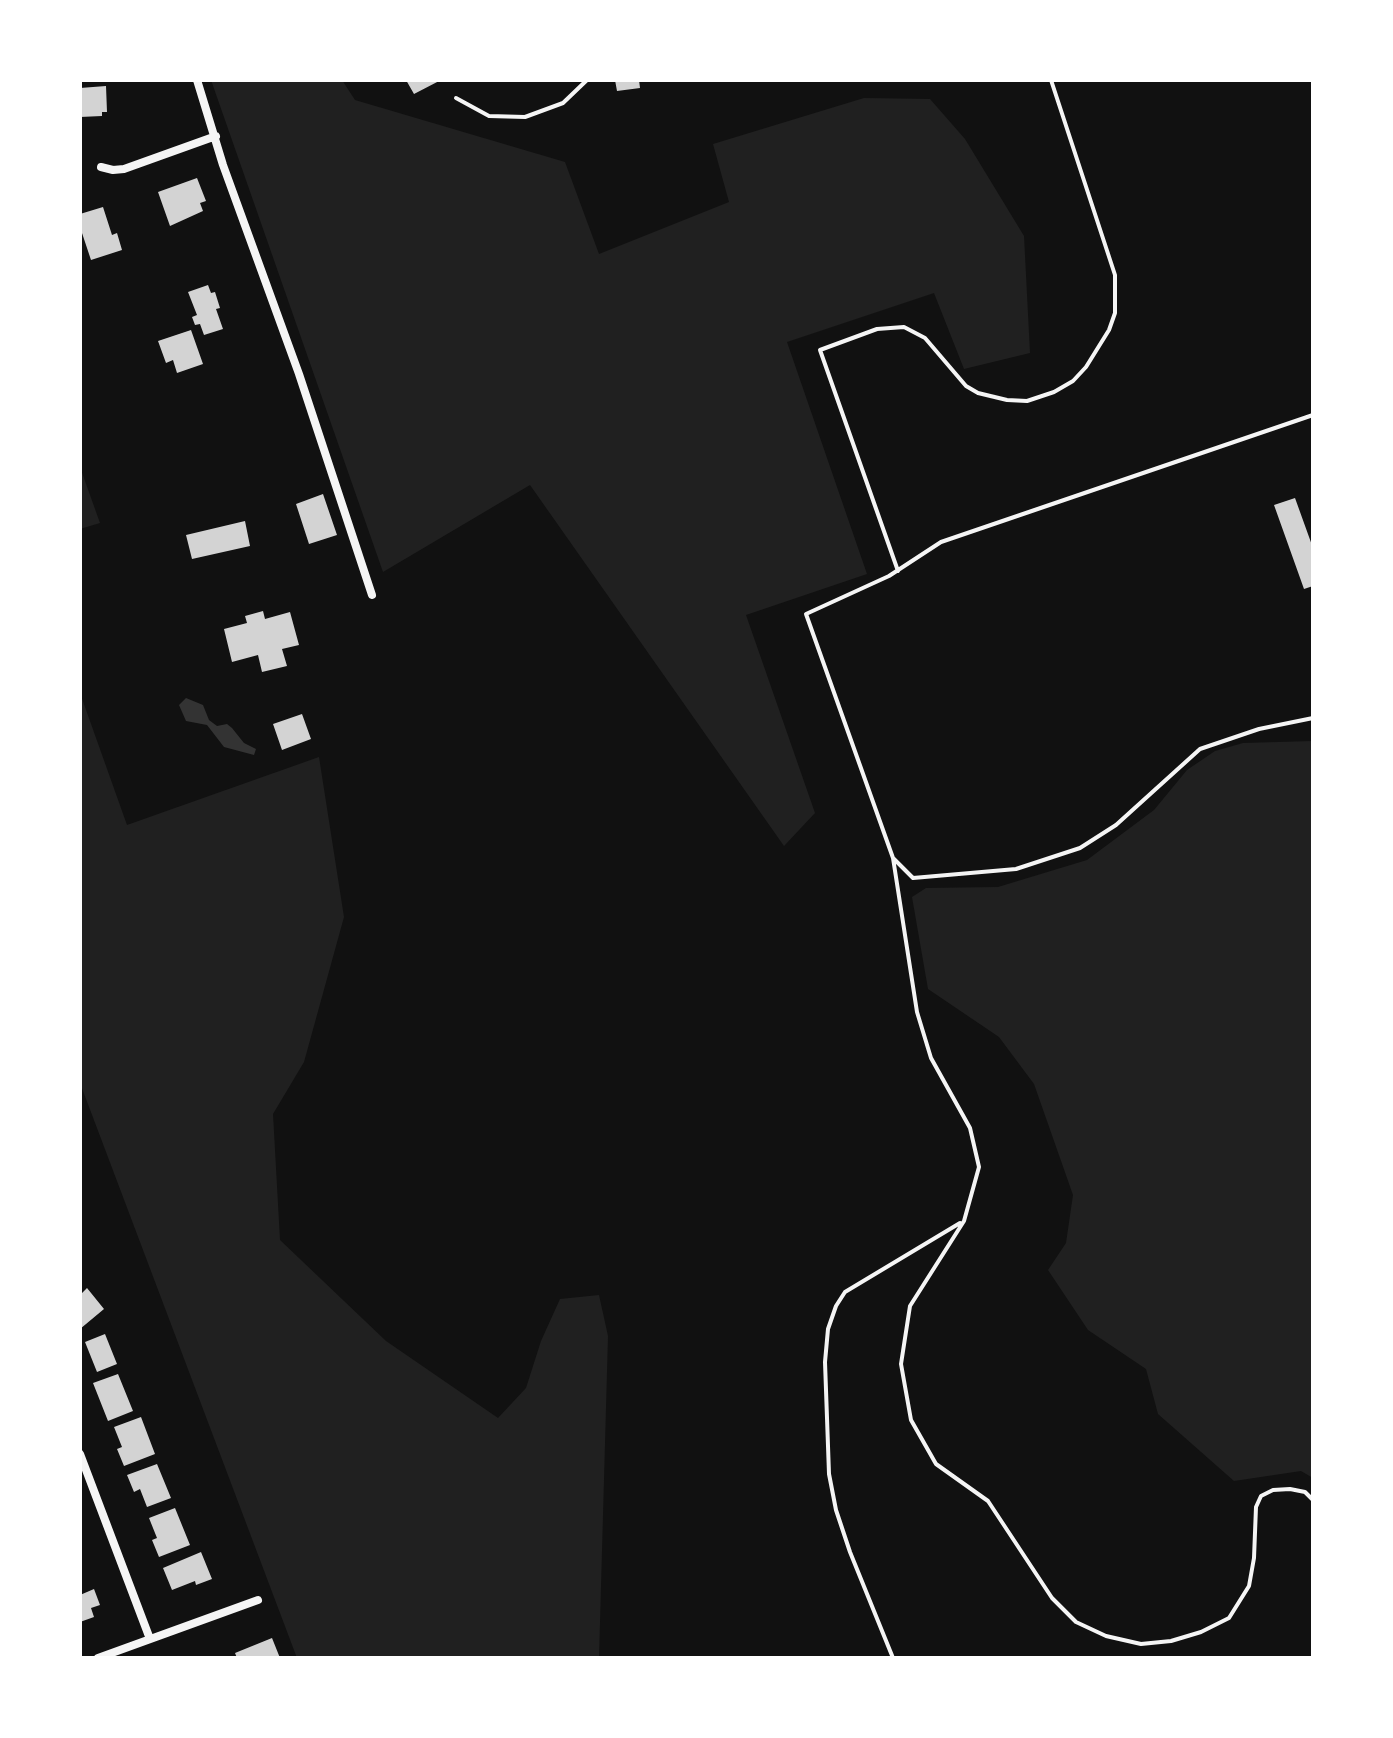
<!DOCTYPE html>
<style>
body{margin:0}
#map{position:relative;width:1393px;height:1738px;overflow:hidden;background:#111;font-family:Roboto,sans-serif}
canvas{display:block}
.frame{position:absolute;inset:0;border:82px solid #fff;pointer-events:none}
</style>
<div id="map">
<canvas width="1393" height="1738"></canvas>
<div class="frame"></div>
</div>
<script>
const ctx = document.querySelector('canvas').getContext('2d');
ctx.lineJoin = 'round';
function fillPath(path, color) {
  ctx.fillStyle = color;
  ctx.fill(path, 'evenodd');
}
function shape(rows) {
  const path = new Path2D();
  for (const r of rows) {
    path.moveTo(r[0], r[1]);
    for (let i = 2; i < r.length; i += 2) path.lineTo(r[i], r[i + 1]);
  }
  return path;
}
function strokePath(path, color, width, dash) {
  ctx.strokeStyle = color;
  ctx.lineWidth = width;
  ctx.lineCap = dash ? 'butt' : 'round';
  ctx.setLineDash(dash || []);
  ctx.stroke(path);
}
const green = shape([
 [211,80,342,80,355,100,565,162,599,254,729,202,713,144,864,98,930,99,965,139,1024,236,1030,353,964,369,934,293,787,342,867,574,746,615,815,813,784,846,530,485,383,572],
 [80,467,100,523,80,529],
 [80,693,127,825,319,757,344,917,304,1062,273,1114,280,1240,386,1341,498,1418,526,1388,541,1341,560,1299,599,1295,608,1336,599,1658,297,1658,80,1083],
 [1313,741,1313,1478,1301,1471,1234,1481,1158,1414,1146,1369,1088,1330,1048,1270,1066,1243,1073,1195,1034,1084,999,1037,928,989,912,897,926,888,998,887,1087,860,1154,810,1187,770,1215,751,1243,743]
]);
const water = shape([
 [186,698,203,705,209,720,217,726,227,724,232,728,244,743,256,749,254,755,224,747,207,725,186,721,179,705]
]);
const building = shape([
 [406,80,441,80,414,94],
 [615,80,639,80,640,88,617,91],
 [106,86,107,112,102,112,102,116,80,117,80,88],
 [197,178,206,201,200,203,203,211,170,226,158,192],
 [103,207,112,235,117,233,122,250,91,260,80,227,80,214],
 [208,285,211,293,215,292,220,308,216,309,223,329,204,335,200,324,195,325,192,317,197,315,188,292],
 [191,330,203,364,177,373,173,360,166,363,158,341],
 [323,494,337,535,309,544,296,504],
 [1295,498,1313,548,1313,586,1304,589,1274,505],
 [245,521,250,546,192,559,186,535],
 [263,611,265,619,290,612,299,645,282,649,287,666,262,672,258,655,232,662,224,629,247,623,245,616],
 [302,714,311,739,282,750,273,724],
 [87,1288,104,1309,80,1329,80,1295],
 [105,1334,117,1364,97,1372,85,1342],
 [118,1374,133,1411,108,1421,93,1383],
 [141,1417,155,1454,124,1466,117,1449,122,1447,114,1427],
 [157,1464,171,1498,147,1507,140,1489,134,1492,127,1475],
 [175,1508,190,1545,159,1557,152,1540,157,1538,149,1518],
 [201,1552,212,1579,196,1585,195,1581,172,1590,163,1568],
 [94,1589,100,1605,91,1608,94,1617,80,1622,80,1595],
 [272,1638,280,1658,237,1658,235,1653]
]);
const service = shape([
 [456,98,489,116,525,117,563,103,587,80],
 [1313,415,941,542,889,576,806,614,893,858,913,878,1016,869,1080,848,1116,825,1200,749,1259,729,1313,718],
 [898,571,820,350,877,329,904,327,925,338,966,386,978,393,1007,400,1027,401,1054,392,1073,381,1086,367,1109,330,1115,313,1115,275,1051,80],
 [893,858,917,1012,931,1058,970,1128,979,1167,964,1221,910,1306,901,1364,911,1420,936,1464,988,1501,1052,1598,1076,1622,1106,1636,1141,1644,1171,1641,1201,1632,1229,1618,1249,1586,1254,1558,1256,1507,1261,1496,1273,1490,1290,1489,1305,1492,1313,1500],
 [893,1658,850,1552,836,1510,829,1474,825,1362,828,1329,836,1306,845,1292,960,1223]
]);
const minor = shape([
 [197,80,223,165,299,374,372,595],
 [101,167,113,170,124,169,216,136],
 [80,1454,150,1639],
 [98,1658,258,1600]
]);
fillPath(green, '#202020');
fillPath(water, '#333');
fillPath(building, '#d3d3d3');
strokePath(service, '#f5f5f5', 4);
strokePath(minor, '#f5f5f5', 8);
</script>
